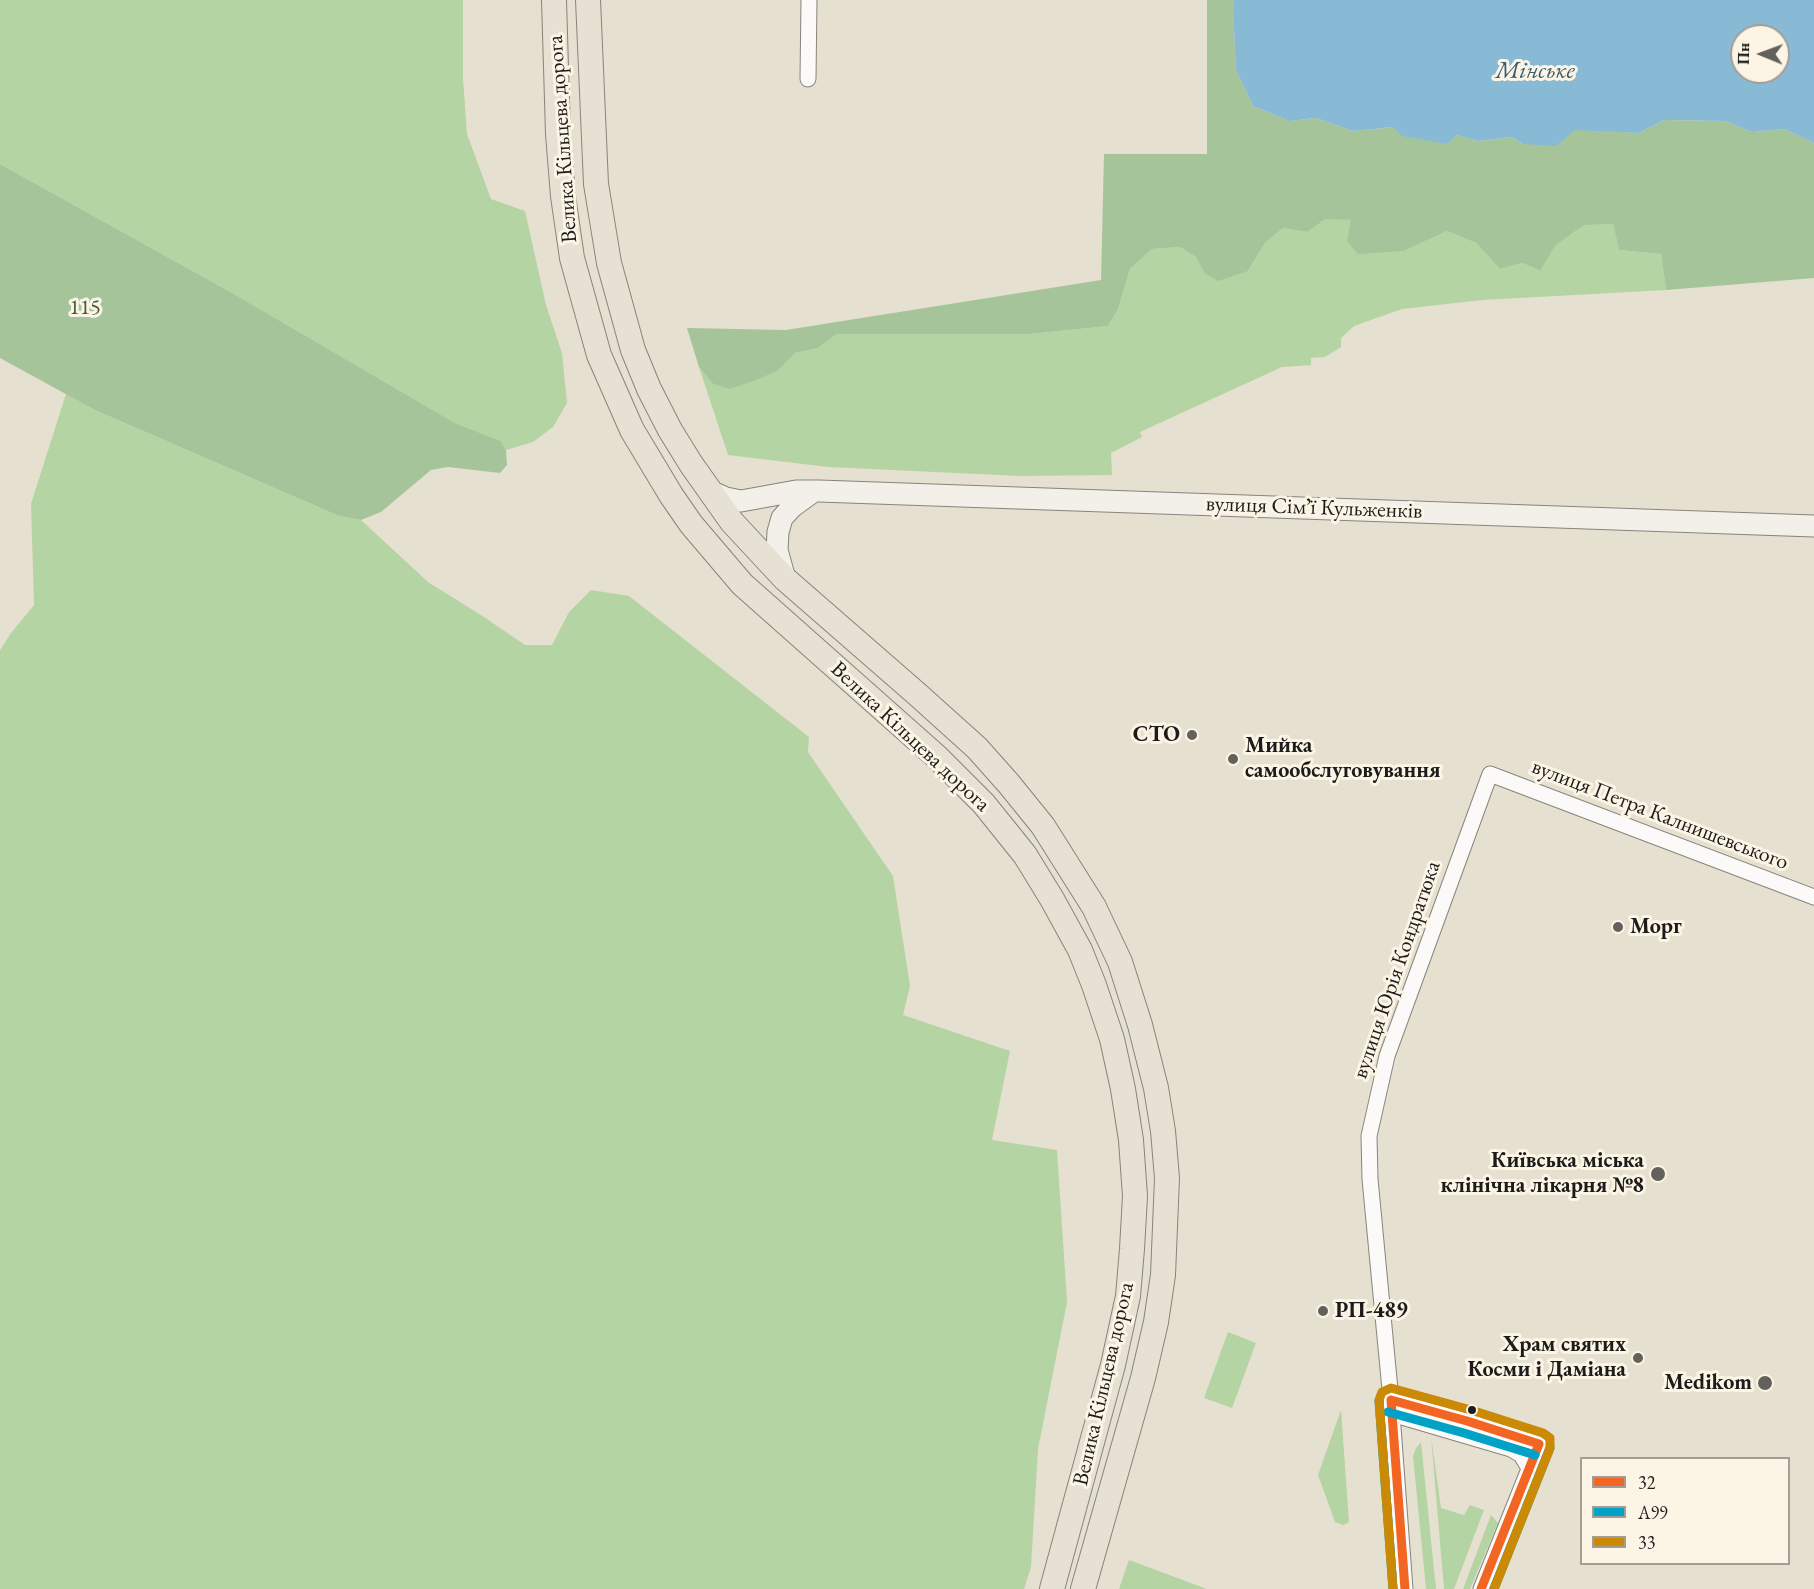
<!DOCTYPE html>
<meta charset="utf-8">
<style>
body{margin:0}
#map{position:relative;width:1814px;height:1589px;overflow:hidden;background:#e6e0d0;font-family:"EB Garamond",serif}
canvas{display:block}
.legend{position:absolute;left:1580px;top:1457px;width:210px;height:108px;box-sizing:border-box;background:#fcf5e5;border:2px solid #a29e95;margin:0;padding:8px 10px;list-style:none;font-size:18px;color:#1c1c1c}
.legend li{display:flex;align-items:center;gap:12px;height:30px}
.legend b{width:30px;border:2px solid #a29e95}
.north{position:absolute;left:1730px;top:24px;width:60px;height:60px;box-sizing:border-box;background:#fcf5e5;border:2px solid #a29e95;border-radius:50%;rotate:271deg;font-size:16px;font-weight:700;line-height:24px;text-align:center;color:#1c1c1c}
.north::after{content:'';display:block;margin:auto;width:21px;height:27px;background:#63615b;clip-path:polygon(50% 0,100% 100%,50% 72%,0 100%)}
</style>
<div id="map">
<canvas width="1814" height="1589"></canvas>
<ul class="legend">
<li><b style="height:8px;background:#f26522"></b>32</li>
<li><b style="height:8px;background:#01a2c5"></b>А99</li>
<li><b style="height:8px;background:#cb8a06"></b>33</li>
</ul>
<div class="north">Пн</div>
</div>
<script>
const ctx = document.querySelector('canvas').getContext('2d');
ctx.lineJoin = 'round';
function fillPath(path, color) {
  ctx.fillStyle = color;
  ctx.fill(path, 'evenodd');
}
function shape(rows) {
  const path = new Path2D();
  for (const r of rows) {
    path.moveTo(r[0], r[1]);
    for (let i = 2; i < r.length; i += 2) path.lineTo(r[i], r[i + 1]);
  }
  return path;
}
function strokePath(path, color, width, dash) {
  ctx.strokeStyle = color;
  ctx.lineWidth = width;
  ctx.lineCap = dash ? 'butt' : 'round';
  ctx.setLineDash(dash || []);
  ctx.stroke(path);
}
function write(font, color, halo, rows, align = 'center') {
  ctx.font = font + ' "EB Garamond",serif';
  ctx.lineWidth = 6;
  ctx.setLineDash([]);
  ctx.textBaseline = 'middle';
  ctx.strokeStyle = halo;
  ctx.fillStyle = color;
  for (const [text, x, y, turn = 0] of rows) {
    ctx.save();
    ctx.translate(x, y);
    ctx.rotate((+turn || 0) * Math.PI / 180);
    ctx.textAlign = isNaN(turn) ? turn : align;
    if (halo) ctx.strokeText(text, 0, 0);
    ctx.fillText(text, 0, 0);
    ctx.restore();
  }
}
const green = shape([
 [0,0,463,0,463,78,467,134,491,199,525,211,546,305,562,353,567,403,553,427,533,442,506,450,501,441,455,423,234,294,0,164],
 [1325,218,1351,220,1404,251,1447,231,1476,243,1500,269,1522,263,1539,271,1555,246,1580,228,1401,227,1613,224,1619,250,1661,254,1666,290,1483,300,1402,309,1354,326,1341,338,1341,347,1325,357,1311,358,1311,365,1282,367,1140,432,1142,437,1111,453,1112,475,1020,476,828,467,728,455,699,367,712,383,779,370,795,353,818,348,837,334,1030,334,1108,326,1118,309,1130,269,1152,249,1180,247,1196,257,1204,273,1248,271,1265,243,1283,228,1307,232],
 [66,394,95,410,339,516,361,520,428,582,484,617,525,645,552,645,569,612,591,590,629,596,809,737,808,752,893,876,910,986,903,1015,1010,1051,992,1140,1057,1150,1067,1302,1038,1449,1031,1567,1024,1589,0,1589,0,650,11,633,34,605,31,504],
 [1228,1332,1256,1343,1232,1408,1204,1398],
 [1341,1410,1349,1522,1343,1525,1335,1522,1318,1475],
 [1431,1436,1441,1508,1464,1515,1470,1505,1484,1510,1454,1589,1444,1589],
 [1421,1442,1436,1589,1426,1589,1413,1456,1416,1448],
 [1491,1515,1498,1523,1470,1589,1463,1589],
 [1129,1560,1207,1589,1119,1589]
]);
const forest = shape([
 [1207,0,1234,0,1233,11,1236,70,1253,106,1289,121,1316,118,1353,131,1393,127,1456,135,1479,141,1512,137,1523,144,1575,129,1639,133,1664,120,1725,121,1752,132,1784,129,1814,143,1814,278,1666,290,1661,254,1619,250,1613,224,1584,225,1555,246,1540,271,1522,263,1500,269,1476,243,1447,231,1404,251,1358,254,1347,241,1351,220,1325,219,1307,232,1283,228,1265,243,1248,271,1218,281,1204,273,1196,257,1180,247,1152,249,1130,269,1118,309,1108,326,1030,334,837,334,818,348,795,353,779,370,754,381,729,389,712,383,699,367,687,328,786,330,1101,280,1104,154,1207,154],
 [0,164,234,294,455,423,501,441,506,450,507,465,500,473,448,467,431,470,381,512,361,520,339,516,95,410,0,358]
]);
const water = shape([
 [1234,0,1814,0,1814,143,1784,129,1752,132,1725,121,1664,120,1639,133,1575,130,1556,146,1523,144,1512,137,1479,141,1456,135,1447,144,1402,136,1393,127,1353,131,1316,118,1289,121,1253,106,1236,70,1233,11],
 [1742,36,1778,36,1778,72,1742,72]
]);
const minor = shape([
 [808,79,809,0],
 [1391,1400,1467,1421,1539,1444,1481,1589],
 [1392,1414,1511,1449,1521,1455,1529,1468],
 [1405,1589,1391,1400,1370,1179,1369,1136,1387,1056,1490,774,1814,897]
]);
const secondary = shape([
 [710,491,726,498,741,501,796,491,819,491,1814,526],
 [785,579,777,550,778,532,782,518,792,507,814,491]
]);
const primary = shape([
 [554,0,558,134,563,196,572,258,599,355,632,430,671,495,691,524,742,584,937,757,984,804,1025,855,1052,899,1080,950,1094,985,1112,1039,1123,1089,1131,1140,1135,1196,1132,1249,1128,1296,1113,1365,1052,1589],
 [588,0,596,184,609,263,633,350,649,389,670,430,691,464,732,522,785,579,917,694,977,748,1009,784,1043,826,1094,907,1120,962,1140,1025,1156,1088,1163,1131,1167,1178,1163,1275,1156,1322,1143,1378,1083,1589]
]);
const bus1 = shape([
 [1391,1400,1405,1589],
 [1391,1400,1467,1421,1539,1444],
 [1481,1589,1539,1444]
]);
const bus2 = shape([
 [1379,1401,1393,1589],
 [1388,1412,1464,1433,1535,1455],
 [1494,1589,1550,1448]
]);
const bus3 = shape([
 [1393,1589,1379,1400,1382,1392,1391,1388,1471,1410,1543,1433,1550,1438,1550,1448,1494,1589]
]);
const markers = [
 [1192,735,6,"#63615b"],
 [1233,759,6,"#63615b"],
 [1618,927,6,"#63615b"],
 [1658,1174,8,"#63615b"],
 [1323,1311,6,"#63615b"],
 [1638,1358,6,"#63615b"],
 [1765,1383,8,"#63615b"],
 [1472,1410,5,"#1c1c1c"]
];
const streetNames = [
 ["Велика Кільцева дорога",563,139,-94],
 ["вулиця Сімʼї Кульженків",1314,508,2],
 ["Велика Кільцева дорога",910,737,43],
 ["вулиця Петра Калнишевського",1660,815,21],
 ["вулиця Юрія Кондратюка",1397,970,-71],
 ["Велика Кільцева дорога",1104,1384,-77]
];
const parkNames = [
 ["115",85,308]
];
const poiNames = [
 ["СТО",1180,735],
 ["Мийка",1245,746,"left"],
 ["самообслуговування",1245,771,"left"],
 ["Морг",1630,927,"left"],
 ["Київська міська",1644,1161],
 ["клінічна лікарня №8",1644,1186],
 ["РП-489",1335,1311,"left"],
 ["Храм святих",1626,1345],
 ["Косми і Даміана",1626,1370],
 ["Medikom",1752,1383]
];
const waterNames = [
 ["Мінське",1535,71]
];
fillPath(green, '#b5d4a3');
fillPath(forest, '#a6c49a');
fillPath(water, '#88bad5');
strokePath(minor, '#87847c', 17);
strokePath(secondary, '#87847c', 23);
strokePath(primary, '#87847c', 26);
strokePath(minor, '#fbfaf8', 15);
strokePath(secondary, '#f3f0ea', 21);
strokePath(primary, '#e6e1d3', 24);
strokePath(bus1, '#f26522', 9);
strokePath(bus2, '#01a2c5', 9);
strokePath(bus3, '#cb8a06', 9);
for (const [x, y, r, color] of markers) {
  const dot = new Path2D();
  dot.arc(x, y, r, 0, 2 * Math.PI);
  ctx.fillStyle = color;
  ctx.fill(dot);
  strokePath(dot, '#fcf5e5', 2);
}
write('22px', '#1c1c1c', '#fcf5e5', streetNames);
write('22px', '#44593f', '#fcf5e5', parkNames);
write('bold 22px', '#1c1c1c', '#fcf5e5', poiNames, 'right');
write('italic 24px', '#3a5c70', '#fcf5e5', waterNames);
</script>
